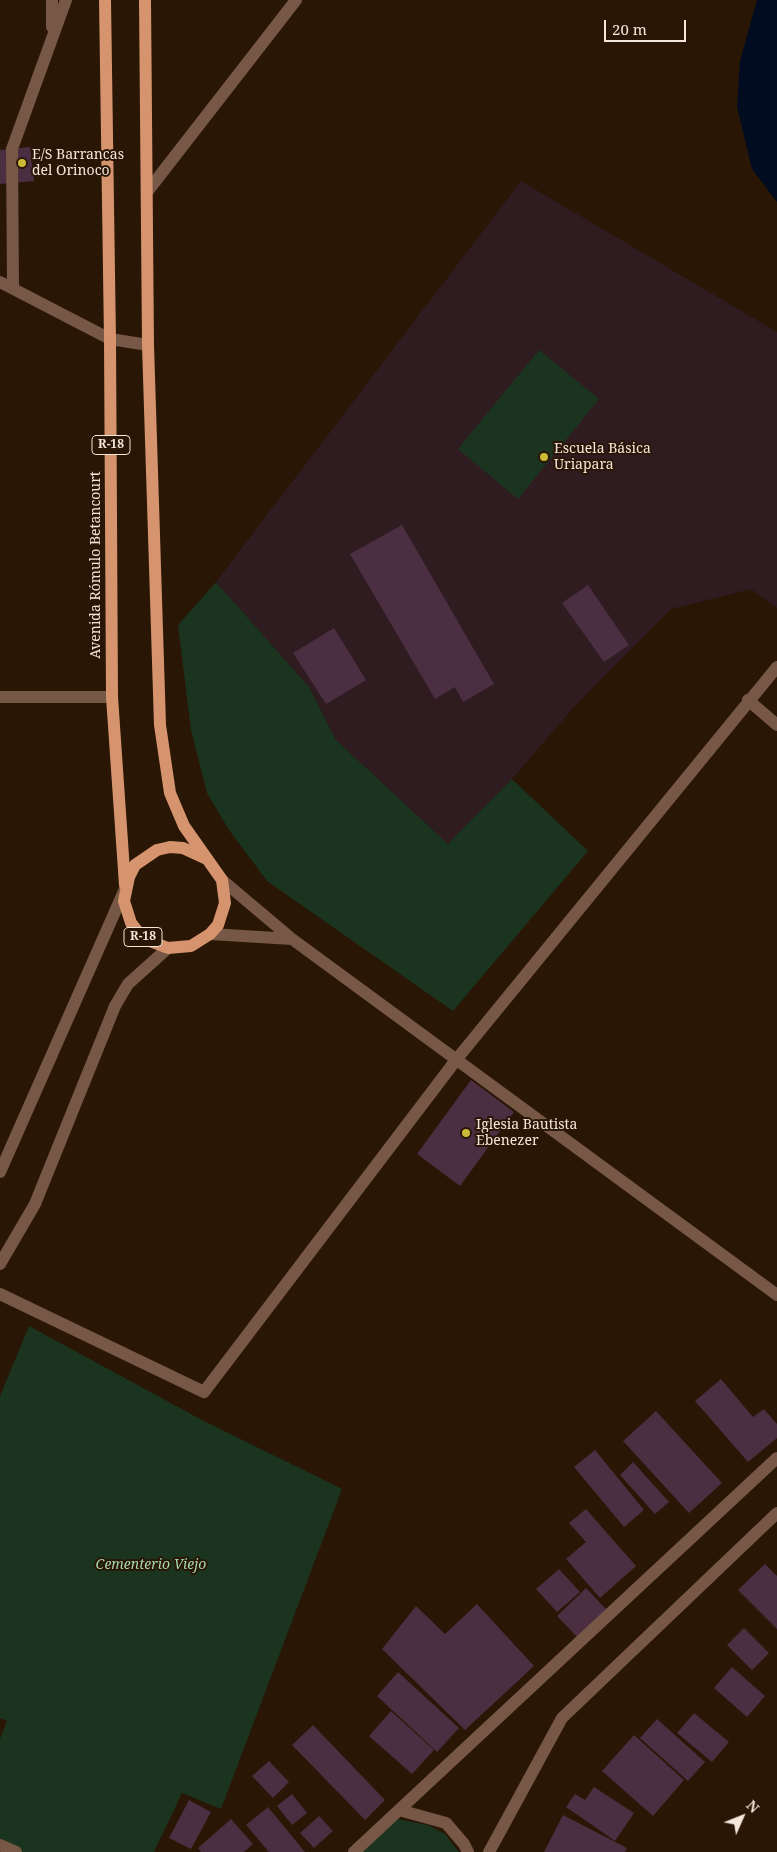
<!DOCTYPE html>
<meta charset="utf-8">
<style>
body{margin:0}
#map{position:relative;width:777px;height:1852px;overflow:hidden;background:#291605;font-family:"Noto Serif",serif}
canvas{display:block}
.north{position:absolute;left:717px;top:1792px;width:50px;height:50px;-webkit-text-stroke:4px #291605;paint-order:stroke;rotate:46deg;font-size:14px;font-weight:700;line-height:20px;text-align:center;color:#f4e6db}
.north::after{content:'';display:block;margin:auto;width:18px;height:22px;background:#f4e6db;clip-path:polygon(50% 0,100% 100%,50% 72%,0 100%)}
.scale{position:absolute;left:604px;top:20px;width:82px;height:22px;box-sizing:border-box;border:2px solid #f4e6db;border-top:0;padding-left:6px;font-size:15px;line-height:18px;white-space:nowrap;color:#f4e6db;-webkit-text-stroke:4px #291605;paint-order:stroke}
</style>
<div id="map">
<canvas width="777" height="1852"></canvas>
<div class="north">N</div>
<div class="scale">20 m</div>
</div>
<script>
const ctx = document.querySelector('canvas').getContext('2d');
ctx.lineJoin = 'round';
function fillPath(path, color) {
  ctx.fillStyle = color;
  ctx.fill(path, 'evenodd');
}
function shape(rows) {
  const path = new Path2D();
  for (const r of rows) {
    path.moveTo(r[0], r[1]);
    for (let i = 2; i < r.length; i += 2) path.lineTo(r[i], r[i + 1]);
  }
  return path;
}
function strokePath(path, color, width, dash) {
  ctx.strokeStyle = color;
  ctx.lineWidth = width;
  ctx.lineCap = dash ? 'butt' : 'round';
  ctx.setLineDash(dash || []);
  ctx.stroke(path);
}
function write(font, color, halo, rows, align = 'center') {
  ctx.font = font + ' "Noto Serif",serif';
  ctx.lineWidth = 4;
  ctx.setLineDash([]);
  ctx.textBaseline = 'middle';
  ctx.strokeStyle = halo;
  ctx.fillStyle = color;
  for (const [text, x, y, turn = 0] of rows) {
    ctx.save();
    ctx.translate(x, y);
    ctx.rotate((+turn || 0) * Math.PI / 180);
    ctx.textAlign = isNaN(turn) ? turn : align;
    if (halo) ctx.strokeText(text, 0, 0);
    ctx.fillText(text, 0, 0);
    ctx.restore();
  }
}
const education = shape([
 [521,181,777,332,777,608,751,589,671,609,574,707,512,779,449,845,336,740,309,687,216,582]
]);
const green = shape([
 [539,350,599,399,518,499,458,449],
 [216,582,309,687,336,740,448,844,512,779,588,851,453,1011,267,881,229,830,207,793,191,730,178,625],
 [29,1326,202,1420,342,1489,221,1809,182,1793,154,1852,16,1852,0,1845,0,1739,7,1721,0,1718,0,1396],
 [397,1819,428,1825,445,1834,459,1852,362,1852]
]);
const water = shape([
 [757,0,777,0,777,202,752,169,737,107,740,61]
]);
const building = shape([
 [30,147,34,181,0,184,0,150],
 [402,525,494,684,463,702,455,687,435,699,350,554],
 [588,585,629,645,604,662,562,603],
 [334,628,366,680,326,704,293,653],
 [471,1080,514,1112,460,1186,417,1154],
 [721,1379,753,1417,764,1409,777,1424,777,1438,748,1462,695,1401],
 [656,1411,722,1483,689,1513,623,1441],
 [595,1450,644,1510,624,1527,574,1467],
 [633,1462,669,1502,655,1514,620,1475],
 [586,1509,636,1566,600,1598,566,1559,586,1542,569,1523],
 [765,1564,777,1576,777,1629,738,1590],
 [559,1569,580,1592,557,1612,536,1589],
 [586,1588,606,1609,577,1637,557,1616],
 [477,1604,534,1666,465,1730,382,1649,416,1606,445,1634],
 [744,1628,769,1653,752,1670,727,1645],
 [732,1667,765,1696,747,1717,714,1688],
 [398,1672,459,1728,437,1752,377,1696],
 [391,1711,434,1750,412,1774,369,1736],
 [694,1713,729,1742,712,1762,677,1733],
 [657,1719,705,1762,688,1781,640,1738],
 [313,1725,385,1800,365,1820,292,1745],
 [634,1735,684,1780,653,1816,602,1771],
 [269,1761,289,1782,273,1798,252,1776],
 [594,1787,634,1813,615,1841,566,1807,575,1794,585,1800],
 [292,1794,307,1813,292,1825,277,1806],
 [189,1800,211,1812,191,1849,169,1838],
 [268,1807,305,1852,269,1852,246,1825],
 [563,1815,627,1848,625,1852,544,1852],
 [319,1816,333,1831,314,1848,300,1833],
 [231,1819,253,1844,244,1852,201,1852,198,1848]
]);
const minor = shape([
 [52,0,52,27],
 [147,192,296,0],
 [0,282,110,339,148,345],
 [13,288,12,149,66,0],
 [0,697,112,697],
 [748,700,777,725],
 [222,880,292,939,777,1295],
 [210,934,292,939],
 [0,1172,125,889],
 [0,1264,35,1204,115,1006,128,984,168,948],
 [0,1294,204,1392,456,1060,777,667],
 [399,1810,446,1823,464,1844,468,1852],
 [0,1845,16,1852],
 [354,1852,777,1458],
 [489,1852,562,1718,777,1513]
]);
const major = shape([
 [105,0,110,339,112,697,125,885],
 [145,0,148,345,160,725,170,793,184,826,222,880,225,903,218,925,210,934,191,946,168,948,147,940,138,932,131,923,124,901,129,877,135,865,157,850,170,847,183,848,207,859]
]);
const markers = [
 [22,163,5,"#cdb938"],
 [544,457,5,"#cdb938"],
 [466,1133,5,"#cdb938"]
];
const shields = [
 [111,445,38],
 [143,937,38]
];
const shieldNames = [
 ["R-18",111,445],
 ["R-18",143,937]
];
const poiNames = [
 ["E/S Barrancas",32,155],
 ["del Orinoco",32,171],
 ["Escuela Básica",554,449],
 ["Uriapara",554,465],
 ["Iglesia Bautista",476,1125],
 ["Ebenezer",476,1141]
];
const streetNames = [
 ["Avenida Rómulo Betancourt",96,565,-90]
];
const parkNames = [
 ["Cementerio Viejo",151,1565]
];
fillPath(education, '#2f1c21');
fillPath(green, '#1b341f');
fillPath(water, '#010c21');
fillPath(building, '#4b2e41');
strokePath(minor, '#775746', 12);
strokePath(major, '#d5946e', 12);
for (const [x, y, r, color] of markers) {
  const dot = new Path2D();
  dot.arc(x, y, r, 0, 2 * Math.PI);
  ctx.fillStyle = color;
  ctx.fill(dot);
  strokePath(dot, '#291605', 2);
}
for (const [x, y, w] of shields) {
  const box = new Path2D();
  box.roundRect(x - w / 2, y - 9.5, w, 19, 4);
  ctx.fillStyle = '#291605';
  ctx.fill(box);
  strokePath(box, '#f4e6db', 1);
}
write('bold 12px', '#f4e6db', null, shieldNames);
write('14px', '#f4e6db', '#291605', poiNames, 'left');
write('14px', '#f4e6db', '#291605', streetNames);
write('italic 14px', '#a6d8ab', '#291605', parkNames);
</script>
